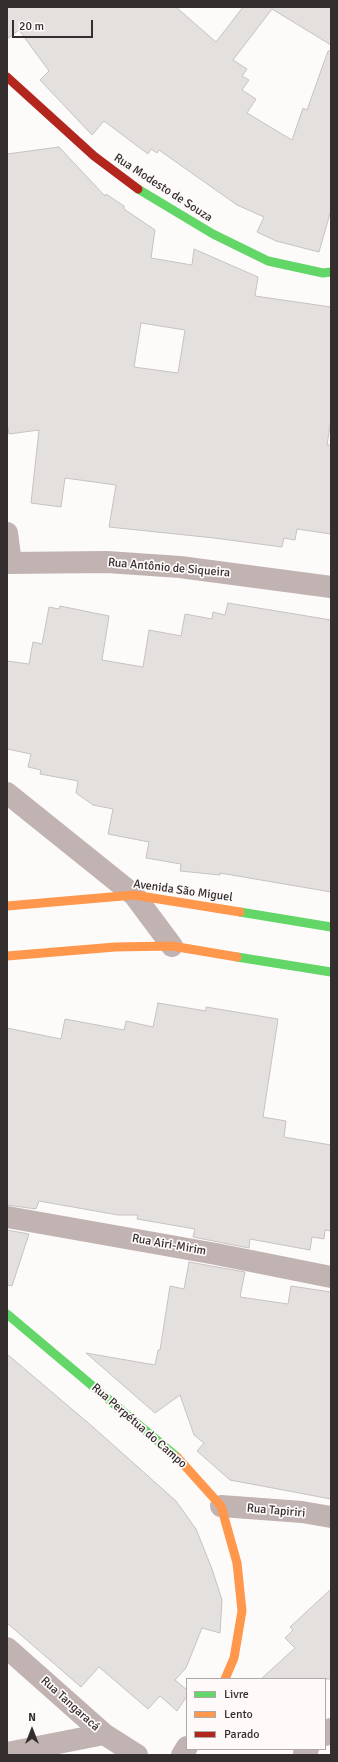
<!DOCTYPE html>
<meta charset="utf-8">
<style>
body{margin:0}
#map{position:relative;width:338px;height:1762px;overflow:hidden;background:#fdfbfa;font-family:Signika,sans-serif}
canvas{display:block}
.frame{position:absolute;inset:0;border:8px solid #352e2e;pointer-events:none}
.legend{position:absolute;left:186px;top:1678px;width:140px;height:72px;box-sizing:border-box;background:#fefaf9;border:1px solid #aea8a8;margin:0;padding:5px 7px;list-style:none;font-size:12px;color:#352e2e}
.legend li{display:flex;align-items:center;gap:8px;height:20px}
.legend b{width:20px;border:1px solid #aea8a8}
.north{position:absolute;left:12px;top:1710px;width:40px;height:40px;-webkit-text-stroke:3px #fefaf9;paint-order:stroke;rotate:0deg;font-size:11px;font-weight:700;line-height:16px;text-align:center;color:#352e2e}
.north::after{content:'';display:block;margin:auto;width:14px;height:18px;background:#352e2e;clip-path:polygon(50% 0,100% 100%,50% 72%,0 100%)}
.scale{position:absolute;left:12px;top:20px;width:81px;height:18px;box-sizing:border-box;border:2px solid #352e2e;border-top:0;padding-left:5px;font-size:12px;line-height:14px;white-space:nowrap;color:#352e2e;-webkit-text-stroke:3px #fefaf9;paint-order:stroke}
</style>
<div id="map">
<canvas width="338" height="1762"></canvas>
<div class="frame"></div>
<ul class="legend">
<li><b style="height:5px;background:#63d668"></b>Livre</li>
<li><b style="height:5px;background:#ff974d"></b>Lento</li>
<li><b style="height:5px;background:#b3261e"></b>Parado</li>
</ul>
<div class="north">N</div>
<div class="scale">20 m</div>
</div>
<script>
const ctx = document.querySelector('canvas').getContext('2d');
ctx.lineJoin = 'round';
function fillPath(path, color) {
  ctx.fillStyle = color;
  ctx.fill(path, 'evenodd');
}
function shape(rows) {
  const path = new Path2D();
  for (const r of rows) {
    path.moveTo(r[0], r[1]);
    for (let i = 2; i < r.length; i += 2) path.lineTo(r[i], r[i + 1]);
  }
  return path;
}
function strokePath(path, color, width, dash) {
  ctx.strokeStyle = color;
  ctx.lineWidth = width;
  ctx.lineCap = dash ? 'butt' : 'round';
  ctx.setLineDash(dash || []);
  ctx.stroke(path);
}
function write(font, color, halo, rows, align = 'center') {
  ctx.font = font + ' Signika,sans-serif';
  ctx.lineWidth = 3.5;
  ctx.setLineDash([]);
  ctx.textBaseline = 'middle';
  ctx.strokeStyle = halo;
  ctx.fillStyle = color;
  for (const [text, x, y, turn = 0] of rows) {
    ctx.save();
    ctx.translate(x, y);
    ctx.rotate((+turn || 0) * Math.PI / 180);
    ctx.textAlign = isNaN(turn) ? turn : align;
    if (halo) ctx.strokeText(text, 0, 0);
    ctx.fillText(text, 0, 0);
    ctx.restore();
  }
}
const building = shape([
 [7,7,176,7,216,42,243,7,331,7,331,45,272,9,233,60,247,69,242,76,249,80,242,90,256,99,247,113,292,140,303,108,307,110,328,51,331,51,331,210,319,252,276,241,257,232,264,217,237,205,159,150,157,153,151,149,148,154,104,121,92,135,40,80,49,71,19,30,7,39,7,7],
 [59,147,105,196,106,194,124,206,124,209,155,230,151,258,192,265,194,249,258,277,255,296,331,307,331,420,327,445,331,445,331,534,297,529,295,540,284,538,282,547,214,538,109,527,116,485,65,478,61,507,31,503,39,430,9,434,7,423,7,154,59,147],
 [141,323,185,330,178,373,134,367,141,323],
 [228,603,331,620,331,892,220,873,220,875,180,871,181,864,146,858,149,842,108,834,113,809,93,805,76,793,78,781,40,774,41,770,28,767,31,754,7,749,7,661,29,664,33,642,42,644,49,607,59,609,60,606,109,616,102,660,143,667,149,630,181,636,185,614,212,619,213,612,225,615,228,603],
 [158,1003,206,1011,206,1007,278,1019,263,1117,286,1121,284,1137,331,1145,331,1231,325,1230,324,1239,312,1237,310,1250,250,1239,249,1248,193,1237,195,1229,137,1219,138,1215,118,1215,39,1201,36,1209,7,1205,7,1028,61,1039,65,1019,124,1030,126,1021,153,1027,158,1003],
 [7,1230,29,1234,12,1286,7,1285,7,1230],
 [189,1262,245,1272,240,1297,288,1304,291,1286,331,1292,331,1499,230,1480,197,1451,204,1443,194,1435,180,1395,155,1413,86,1353,155,1365,158,1350,160,1350,170,1286,184,1289,189,1262],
 [7,1354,93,1427,176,1501,196,1529,212,1569,222,1600,220,1633,202,1628,186,1668,175,1680,187,1690,187,1696,177,1711,160,1696,148,1709,99,1667,81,1687,7,1623,7,1354],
 [331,1589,331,1679,261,1679,295,1648,285,1638,293,1630,290,1627,331,1589]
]);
const street = shape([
 [7,533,11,563],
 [7,563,107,562,180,567,331,587],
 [7,793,134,895,172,946],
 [7,1217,216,1254,331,1277],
 [221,1506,302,1512,331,1517],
 [7,1648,104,1734,137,1755],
 [325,1735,331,1729],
 [7,1753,104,1734],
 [304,1753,308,1749],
 [182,1755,187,1747]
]);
const fast = shape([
 [138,189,213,234,268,261,323,273,331,272],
 [240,912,331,927],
 [237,957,331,972],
 [7,1314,177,1457]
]);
const slow = shape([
 [7,906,134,895,240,912],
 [7,956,115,947,172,946,237,957],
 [177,1457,221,1506,237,1563,242,1611,234,1658,225,1679]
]);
const jam = shape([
 [7,77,94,156,138,189]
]);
const streetNames = [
 ["Rua Modesto de Souza",163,188,33],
 ["Rua Antônio de Siqueira",169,568,5],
 ["Avenida São Miguel",183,891,8],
 ["Rua Airi-Mirim",169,1245,10],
 ["Rua Perpétua do Campo",139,1426,41],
 ["Rua Tapiriri",276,1511,5],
 ["Rua Tangaracá",70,1704,42]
];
fillPath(building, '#e4e0de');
strokePath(building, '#c7c2c2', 1);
strokePath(street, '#c1b3b2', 22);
strokePath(fast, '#63d668', 9);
strokePath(slow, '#ff974d', 9);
strokePath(jam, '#b3261e', 9);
write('12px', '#352e2e', '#fefaf9', streetNames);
</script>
